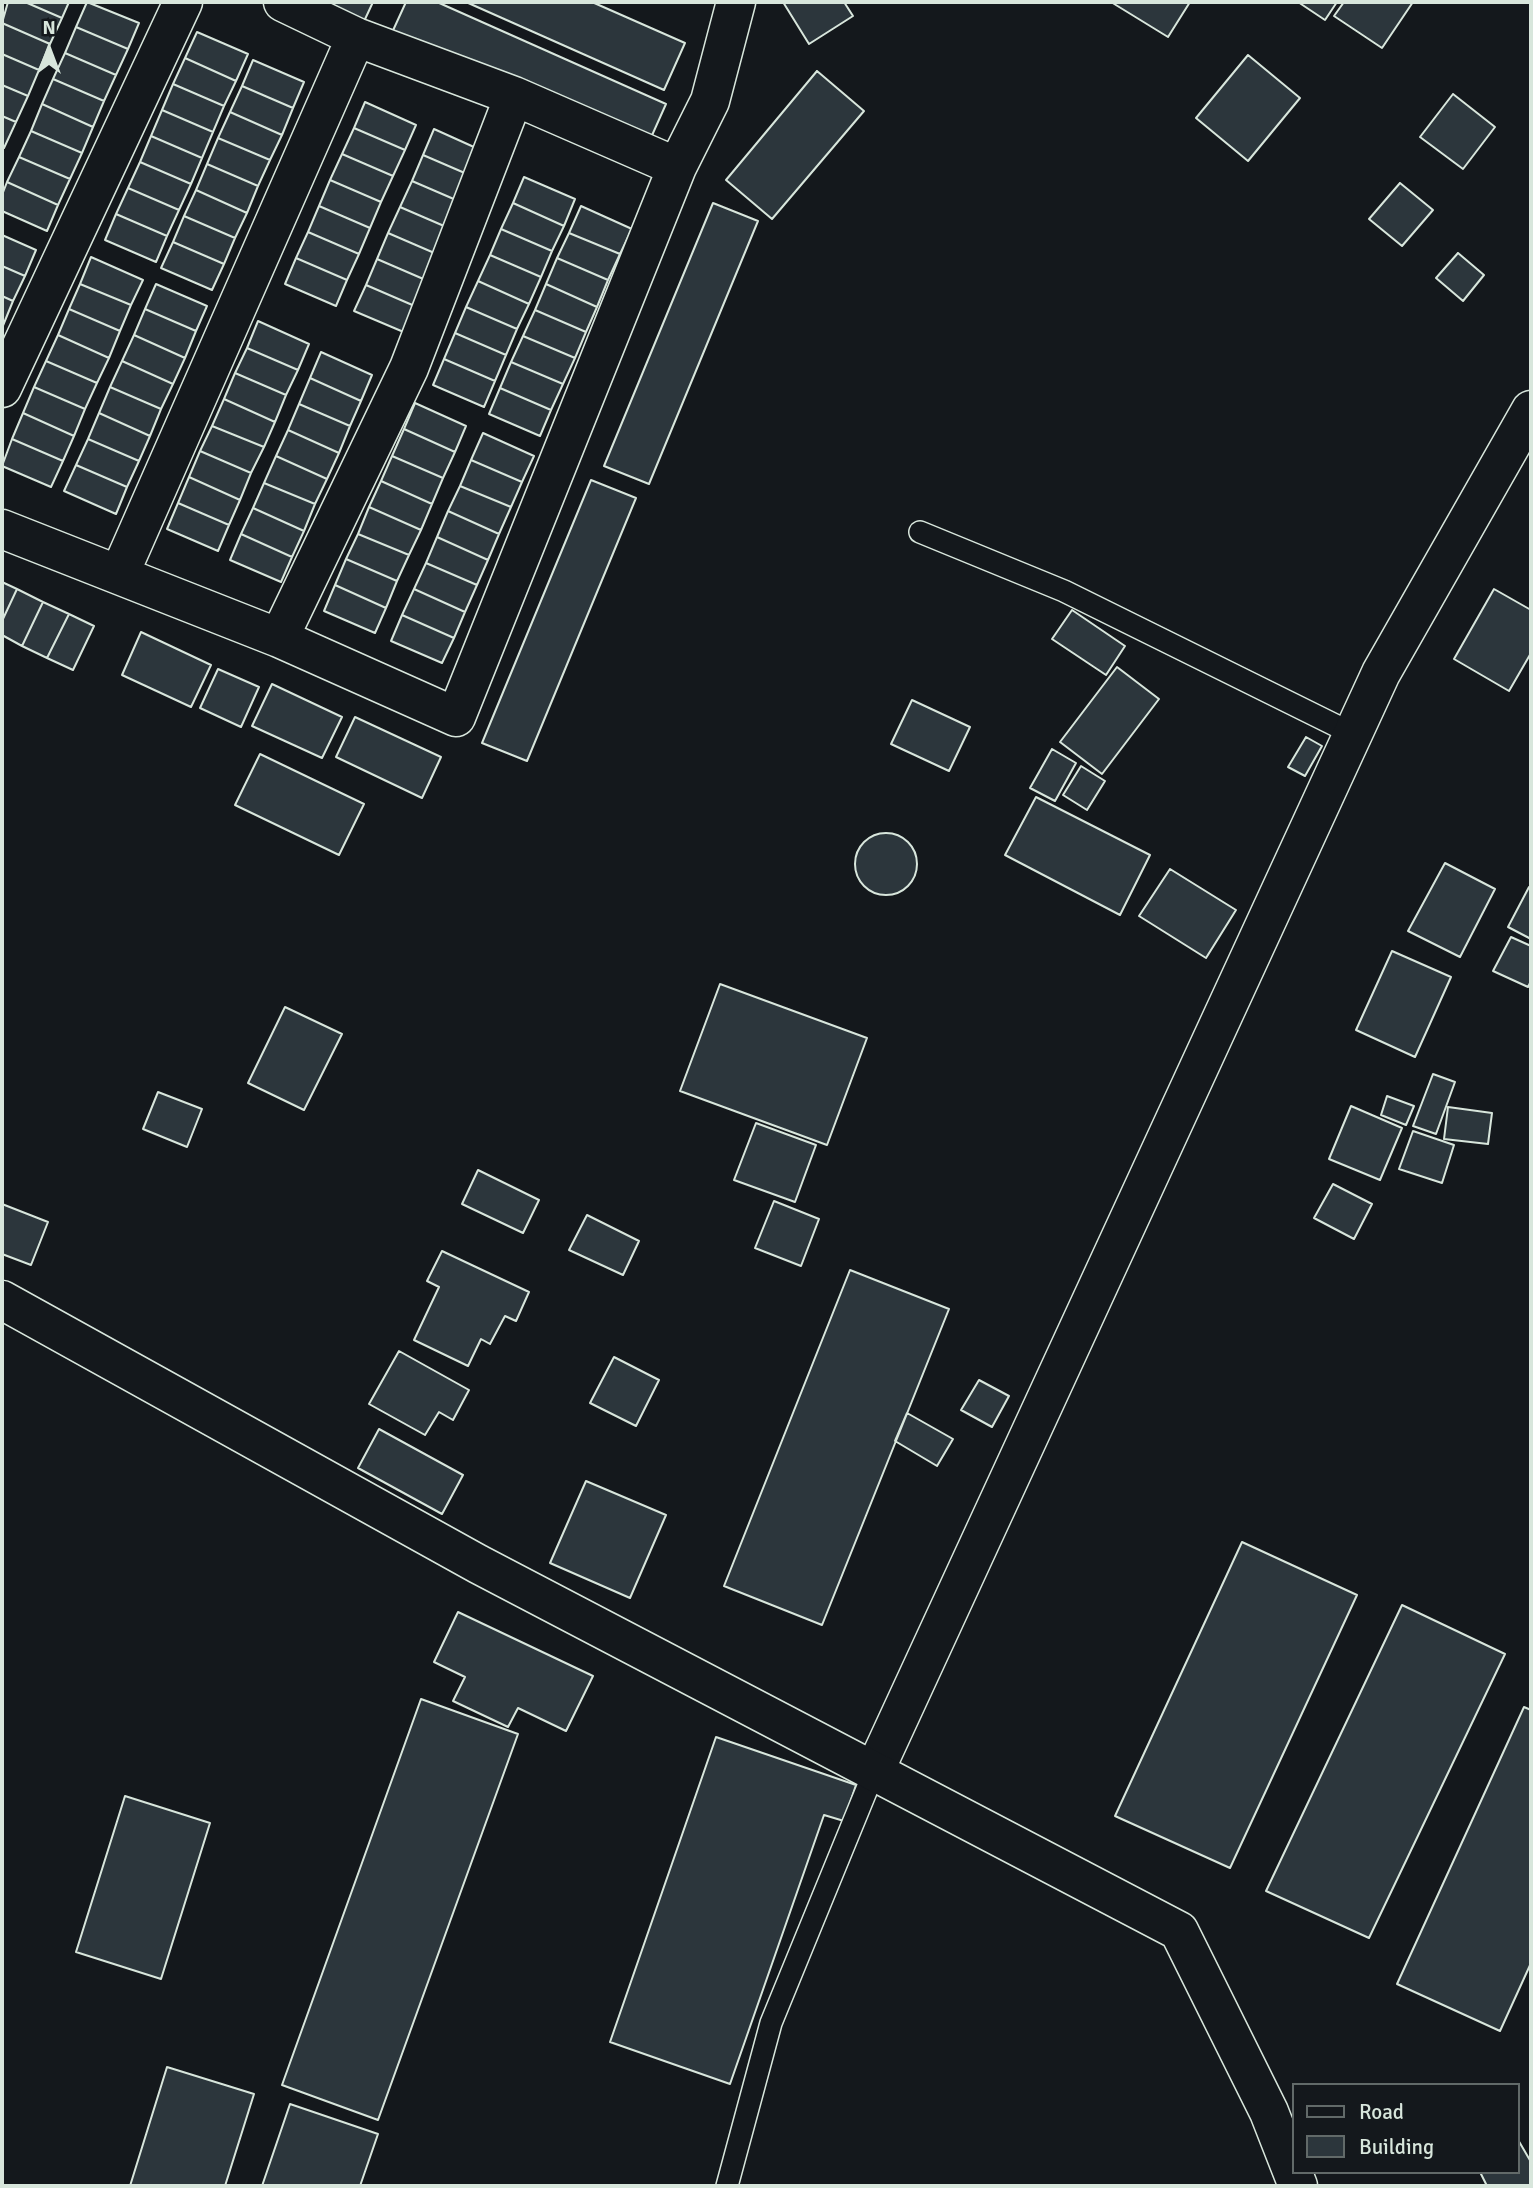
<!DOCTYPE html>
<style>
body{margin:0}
#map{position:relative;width:1533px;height:2188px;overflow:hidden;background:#14181c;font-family:Signika,sans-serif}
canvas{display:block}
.frame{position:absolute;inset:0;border:4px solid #d8e6dc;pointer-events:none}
.legend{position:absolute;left:1292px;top:2083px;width:228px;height:91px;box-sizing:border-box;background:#14181c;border:2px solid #626a69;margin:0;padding:9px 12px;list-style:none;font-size:21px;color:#d8e6dc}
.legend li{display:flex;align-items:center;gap:14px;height:35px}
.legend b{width:35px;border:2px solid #626a69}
.north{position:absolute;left:14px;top:14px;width:70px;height:70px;-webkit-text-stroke:5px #14181c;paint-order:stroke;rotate:0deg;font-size:19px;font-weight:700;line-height:28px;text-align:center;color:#d8e6dc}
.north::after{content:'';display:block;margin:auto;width:24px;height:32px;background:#d8e6dc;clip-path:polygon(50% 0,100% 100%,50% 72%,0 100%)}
</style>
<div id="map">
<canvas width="1533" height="2188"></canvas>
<div class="frame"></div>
<ul class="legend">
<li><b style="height:9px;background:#14181c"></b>Road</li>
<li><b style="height:19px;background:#2c363c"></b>Building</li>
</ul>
<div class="north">N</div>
</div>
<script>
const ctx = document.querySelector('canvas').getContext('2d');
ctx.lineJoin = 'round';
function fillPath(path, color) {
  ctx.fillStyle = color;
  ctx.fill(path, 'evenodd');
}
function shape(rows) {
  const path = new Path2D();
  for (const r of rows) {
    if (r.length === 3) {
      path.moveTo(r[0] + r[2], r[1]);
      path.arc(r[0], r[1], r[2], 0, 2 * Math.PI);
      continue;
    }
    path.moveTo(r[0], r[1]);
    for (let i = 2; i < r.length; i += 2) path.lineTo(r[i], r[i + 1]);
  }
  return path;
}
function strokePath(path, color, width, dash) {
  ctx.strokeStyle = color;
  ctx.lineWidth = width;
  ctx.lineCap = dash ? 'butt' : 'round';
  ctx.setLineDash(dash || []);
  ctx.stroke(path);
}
const building = shape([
 [8,2,25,2,62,18,50,44,2,23,8,2],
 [25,2,69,2,62,18,25,2],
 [87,2,139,23,128,49,76,27,87,2],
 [296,2,373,2,360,30,296,2],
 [406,2,437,2,666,104,645,151,390,37,406,2],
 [466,2,592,2,685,43,664,90,466,2],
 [783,2,844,2,853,16,809,44,783,2],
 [1111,2,1190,2,1168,37,1111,2],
 [1298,2,1337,2,1325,20,1298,2],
 [1344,2,1413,2,1382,48,1334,16,1344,2],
 [2,23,50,44,39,70,2,54,2,23],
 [76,27,128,49,116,75,65,53,76,27],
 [197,32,248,54,236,81,185,58,197,32],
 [65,53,116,75,104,101,53,79,65,53],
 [2,54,39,70,28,96,2,85,2,54],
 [1248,55,1300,98,1248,161,1196,118,1248,55],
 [185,58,236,81,224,106,173,84,185,58],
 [253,60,304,82,293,108,242,86,253,60],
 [817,71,864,111,772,219,726,180,817,71],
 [53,79,104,101,93,127,42,104,53,79],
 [173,84,224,106,213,132,162,110,173,84],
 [2,85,28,96,16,122,2,116,2,85],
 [242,86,293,108,282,135,230,112,242,86],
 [1453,94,1495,127,1463,169,1420,137,1453,94],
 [365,102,416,125,405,150,354,128,365,102],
 [42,104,93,127,82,153,31,131,42,104],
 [162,110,213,132,202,158,151,136,162,110],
 [230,112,282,135,270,160,218,138,230,112],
 [2,116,16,122,4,148,2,147,2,116],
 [354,128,405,150,393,176,342,154,354,128],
 [434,129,485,152,474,177,423,155,434,129],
 [31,131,82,153,70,179,19,157,31,131],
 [151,136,202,158,191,184,140,162,151,136],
 [218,138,270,160,258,186,207,164,218,138],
 [342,154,393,176,381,202,330,180,342,154],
 [423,155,474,177,463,203,412,181,423,155],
 [19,157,70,179,58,205,7,182,19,157],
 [140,162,191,184,179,210,128,188,140,162],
 [207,164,258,186,247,213,196,190,207,164],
 [524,177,575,199,564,226,513,203,524,177],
 [330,180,381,202,370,228,319,206,330,180],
 [412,181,463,203,451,229,400,207,412,181],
 [7,182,58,205,47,231,2,211,2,195,7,182],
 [1400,183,1433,210,1402,246,1369,219,1400,183],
 [128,188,179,210,167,236,116,214,128,188],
 [196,190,247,213,235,238,184,216,196,190],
 [513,203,564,226,552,251,501,229,513,203],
 [713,203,758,221,649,484,604,466,713,203],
 [319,206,370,228,359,254,308,232,319,206],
 [581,206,632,229,620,254,569,233,581,206],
 [400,207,451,229,439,255,388,233,400,207],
 [116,214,167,236,156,262,105,240,116,214],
 [184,216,235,238,224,264,173,242,184,216],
 [501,229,552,251,541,277,490,255,501,229],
 [308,232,359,254,347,280,296,258,308,232],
 [388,233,439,255,428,281,377,259,388,233],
 [569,233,620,254,608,280,557,258,569,233],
 [2,235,36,250,25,276,2,266,2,235],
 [173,242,224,264,212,290,161,268,173,242],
 [1458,253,1484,275,1463,301,1436,278,1458,253],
 [490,255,541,277,529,304,478,281,490,255],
 [91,257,143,280,131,305,80,284,91,257],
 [296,258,347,280,336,306,285,284,296,258],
 [557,258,608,280,597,307,546,284,557,258],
 [377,259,428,281,417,307,366,285,377,259],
 [2,266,25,276,13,301,2,296,2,266],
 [478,281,529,304,517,329,466,307,478,281],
 [80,284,131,305,120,331,69,309,80,284],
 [156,284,207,306,196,331,145,309,156,284],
 [546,284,597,307,586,332,535,310,546,284],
 [366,285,417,307,406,333,354,311,366,285],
 [2,296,13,301,2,328,2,296],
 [466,307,517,329,506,355,455,333,466,307],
 [69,309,120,331,109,358,58,335,69,309],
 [145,309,196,331,185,358,134,335,145,309],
 [535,310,586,332,575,358,523,336,535,310],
 [258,321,309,344,298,370,247,348,258,321],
 [455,333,506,355,495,381,444,359,455,333],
 [58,335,109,358,97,383,46,361,58,335],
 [134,335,185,358,173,384,122,361,134,335],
 [523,336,575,358,563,384,511,362,523,336],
 [247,348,298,370,286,395,235,373,247,348],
 [321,352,372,375,361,401,310,378,321,352],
 [444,359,495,381,484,407,433,385,444,359],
 [46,361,97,383,85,409,34,387,46,361],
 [122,361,173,384,161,409,110,387,122,361],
 [511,362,563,384,551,410,500,388,511,362],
 [235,373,286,395,275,422,224,399,235,373],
 [310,378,361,401,350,426,299,404,310,378],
 [34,387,85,409,74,436,23,413,34,387],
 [110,387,161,409,150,436,99,413,110,387],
 [500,388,551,410,540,436,489,414,500,388],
 [224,399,275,422,264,447,212,426,224,399],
 [415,403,466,426,455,452,404,429,415,403],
 [299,404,350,426,339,453,288,430,299,404],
 [23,413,74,436,63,461,12,439,23,413],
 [99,413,150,436,139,461,88,439,99,413],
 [212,426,264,447,251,473,200,451,212,426],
 [404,429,455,452,443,478,392,456,404,429],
 [288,430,339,453,327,479,276,456,288,430],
 [483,433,534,456,522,482,471,460,483,433],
 [12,439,63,461,51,487,2,466,12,439],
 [88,439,139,461,127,487,76,465,88,439],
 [200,451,251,473,240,500,189,477,200,451],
 [276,456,327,479,315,504,264,483,276,456],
 [392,456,443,478,432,504,381,481,392,456],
 [471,460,522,482,511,507,460,486,471,460],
 [76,465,127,487,116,514,64,491,76,465],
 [189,477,240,500,229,525,178,503,189,477],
 [591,480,636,498,527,761,482,743,591,480],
 [381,481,432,504,421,530,369,507,381,481],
 [264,483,315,504,304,531,253,508,264,483],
 [460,486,511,507,499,534,448,511,460,486],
 [178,503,229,525,218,551,167,529,178,503],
 [369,507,421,530,409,555,358,534,369,507],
 [253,508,304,531,292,557,241,534,253,508],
 [448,511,499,534,488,560,437,537,448,511],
 [241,534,292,557,281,582,230,560,241,534],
 [358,534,409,555,397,581,346,559,358,534],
 [437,537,488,560,477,585,426,563,437,537],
 [346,559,397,581,386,608,335,585,346,559],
 [426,563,477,585,465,612,414,589,426,563],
 [2,582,17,589,2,621,2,582],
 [335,585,386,608,375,633,324,611,335,585],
 [17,589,43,602,22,646,2,635,2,621,17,589],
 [414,589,465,612,454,638,402,615,414,589],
 [1494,589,1531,610,1531,653,1509,691,1454,659,1494,589],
 [43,602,69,614,47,658,22,646,43,602],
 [1072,610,1125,646,1106,675,1052,639,1072,610],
 [69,614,94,626,73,670,47,658,69,614],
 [402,615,454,638,442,663,391,641,402,615],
 [141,632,211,665,191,707,122,675,141,632],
 [1117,667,1159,699,1102,774,1060,742,1117,667],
 [218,669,259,687,241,727,200,708,218,669],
 [272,684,342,717,322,758,252,726,272,684],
 [912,700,970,727,949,771,891,744,912,700],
 [355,717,441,757,422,798,336,757,355,717],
 [1306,737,1322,746,1305,776,1288,767,1306,737],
 [1052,749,1076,763,1055,801,1030,788,1052,749],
 [260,754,364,804,339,855,235,805,260,754],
 [1081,766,1105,781,1087,810,1063,795,1081,766],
 [1036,797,1150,855,1120,915,1005,855,1036,797],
 [886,864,31],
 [1445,863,1495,889,1460,957,1408,931,1445,863],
 [1170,869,1236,910,1206,958,1139,916,1170,869],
 [1529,887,1531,888,1531,939,1508,927,1529,887],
 [1511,937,1531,946,1531,981,1528,987,1493,971,1511,937],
 [1392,951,1451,977,1415,1057,1356,1030,1392,951],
 [720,984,867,1038,827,1145,680,1091,720,984],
 [285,1007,342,1034,304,1110,248,1083,285,1007],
 [1433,1074,1455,1082,1436,1134,1413,1126,1433,1074],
 [158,1092,202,1109,187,1147,143,1129,158,1092],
 [1387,1096,1414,1106,1406,1125,1381,1115,1387,1096],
 [1351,1106,1402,1128,1380,1180,1329,1159,1351,1106],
 [1448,1107,1492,1113,1488,1144,1444,1139,1448,1107],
 [756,1123,816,1145,795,1202,734,1180,756,1123],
 [1413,1131,1454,1145,1442,1183,1399,1169,1413,1131],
 [478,1170,539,1200,523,1233,462,1204,478,1170],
 [1333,1184,1372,1204,1354,1239,1314,1218,1333,1184],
 [774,1201,819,1219,801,1266,755,1248,774,1201],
 [2,1204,48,1222,31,1265,2,1254,2,1204],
 [587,1215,639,1241,623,1275,569,1250,587,1215],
 [442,1251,529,1292,516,1321,505,1316,490,1344,481,1339,468,1366,414,1340,439,1287,427,1281,442,1251],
 [850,1270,949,1309,822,1625,724,1586,850,1270],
 [399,1351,469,1390,453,1420,439,1412,425,1435,369,1404,399,1351],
 [614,1357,659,1380,636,1426,590,1403,614,1357],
 [979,1380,1009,1396,992,1427,961,1410,979,1380],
 [907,1413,953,1439,937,1466,895,1441,907,1413],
 [379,1429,463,1475,442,1514,358,1468,379,1429],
 [586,1481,666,1515,630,1598,550,1563,586,1481],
 [1242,1542,1357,1595,1230,1868,1115,1816,1242,1542],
 [1402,1605,1505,1654,1369,1938,1266,1891,1402,1605],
 [458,1612,593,1676,566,1731,518,1708,508,1727,453,1701,465,1677,434,1662,458,1612],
 [421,1699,518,1734,378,2120,282,2085,421,1699],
 [1524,1707,1531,1710,1531,1963,1500,2031,1397,1984,1524,1707],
 [716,1737,856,1785,844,1821,824,1815,730,2084,610,2042,716,1737],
 [125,1796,210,1823,161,1979,76,1952,125,1796],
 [167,2067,254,2094,225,2186,130,2186,167,2067],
 [290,2104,378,2134,360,2186,262,2186,290,2104],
 [1517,2138,1531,2162,1531,2186,1487,2186,1480,2172,1517,2172,1517,2138]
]);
const lane = shape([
 [920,532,1064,591,1353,734],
 [727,2186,771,2023,874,1772]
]);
const street = shape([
 [283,2,356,37,514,96,677,167],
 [2,388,183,2],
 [2,529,279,638,456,717,677,167,710,101,736,2],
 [119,575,356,37],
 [279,638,409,368,514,96],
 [874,1772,1381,673,1531,410]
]);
const secondary = shape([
 [2,1300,478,1564,1179,1931,1269,2112,1298,2186]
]);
fillPath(building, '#2c363c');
strokePath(building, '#d8e6dc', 2);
strokePath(lane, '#d8e6dc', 24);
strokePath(street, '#d8e6dc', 41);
strokePath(secondary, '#d8e6dc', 41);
strokePath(lane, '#14181c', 21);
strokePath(street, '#14181c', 38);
strokePath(secondary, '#14181c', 38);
</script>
